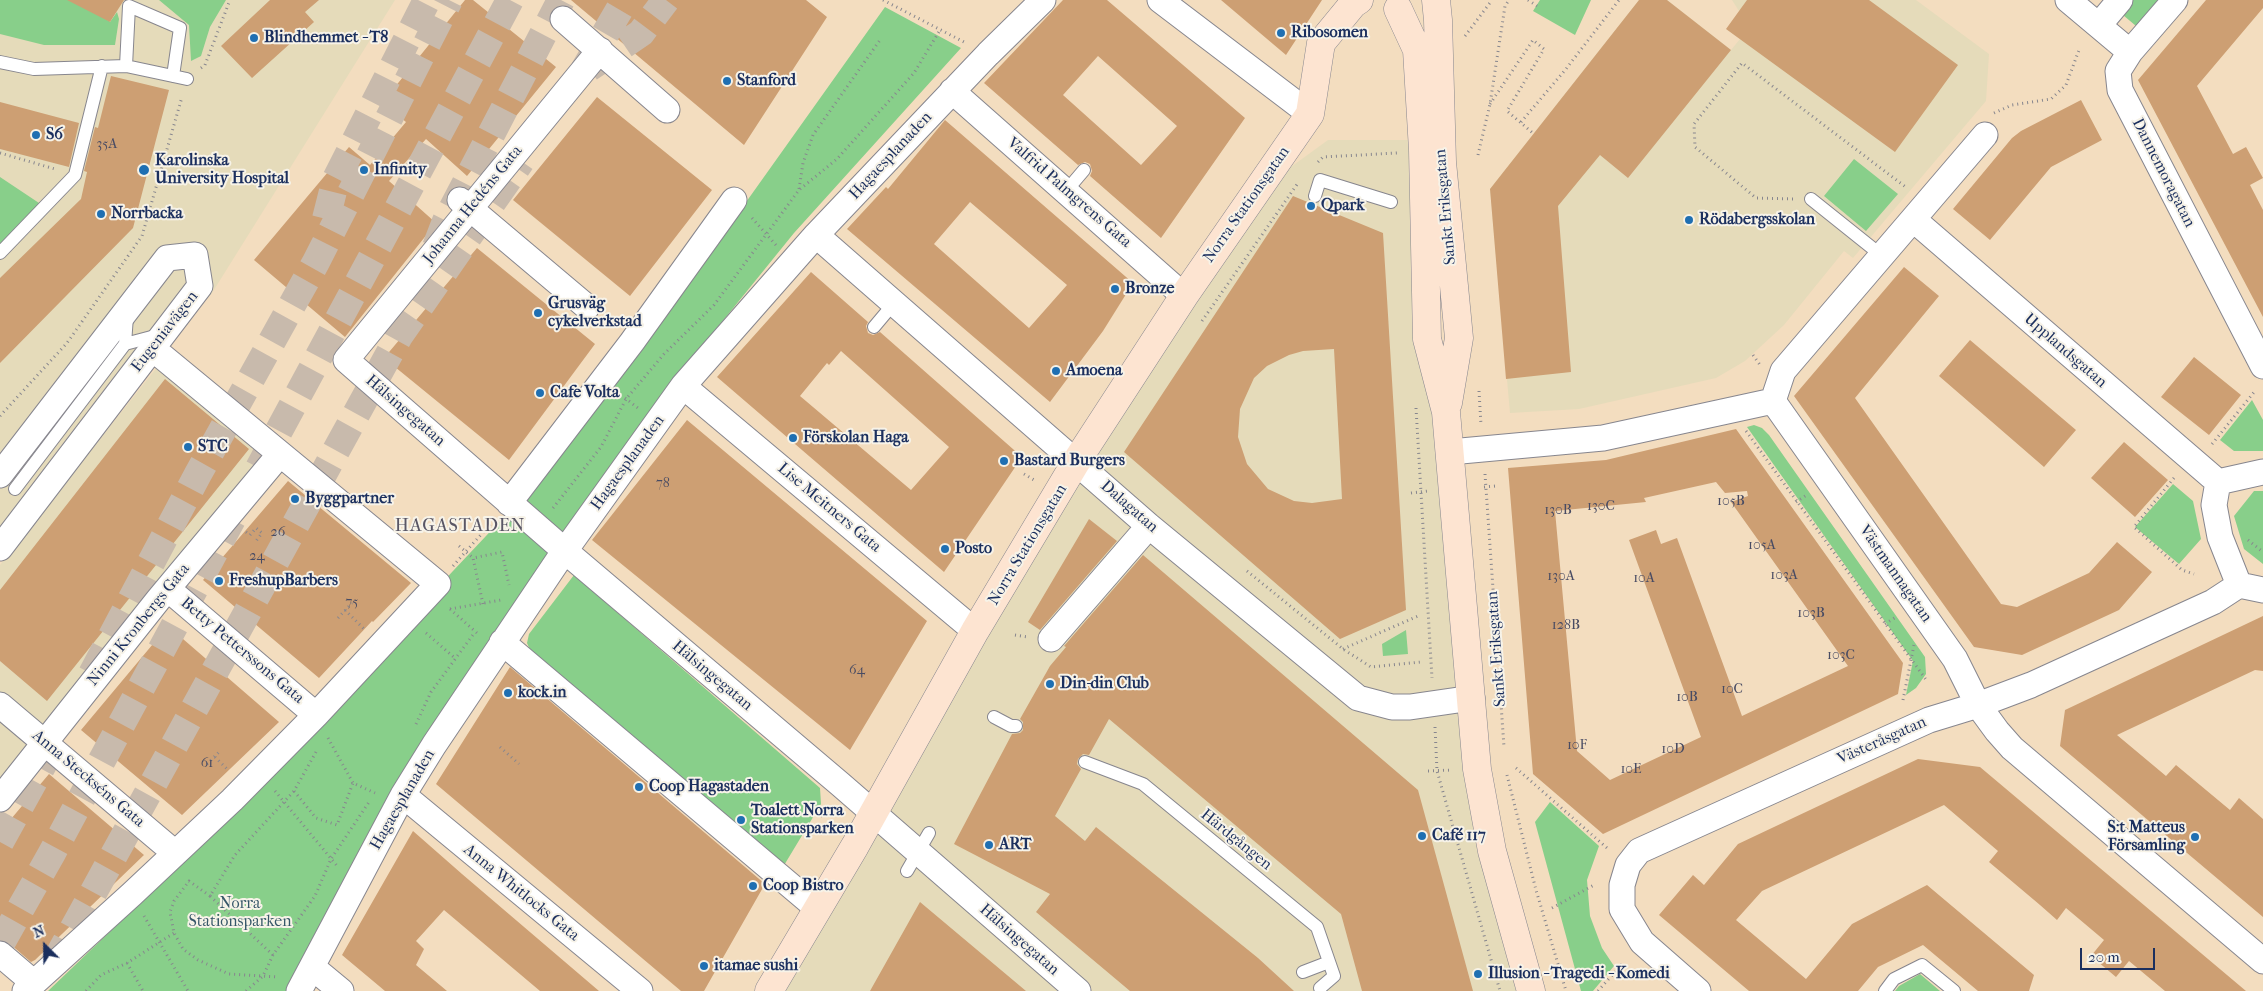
<!DOCTYPE html>
<meta charset="utf-8">
<style>
body{margin:0}
#map{position:relative;width:2263px;height:991px;overflow:hidden;background:#f3ddbf;font-family:"IM FELL French Canon",serif}
canvas{display:block}
.north{position:absolute;left:20px;top:921px;width:50px;height:50px;-webkit-text-stroke:4px #f7f3e8;paint-order:stroke;rotate:337deg;font-size:14px;font-weight:700;line-height:20px;text-align:center;color:#1b2f5e}
.north::after{content:'';display:block;margin:auto;width:18px;height:22px;background:#1b2f5e;clip-path:polygon(50% 0,100% 100%,50% 72%,0 100%)}
.scale{position:absolute;left:2080px;top:948px;width:75px;height:22px;box-sizing:border-box;border:2px solid #1b2f5e;border-top:0;padding-left:6px;font-size:15px;line-height:18px;white-space:nowrap;color:#1b2f5e;-webkit-text-stroke:4px #f7f3e8;paint-order:stroke}
</style>
<div id="map">
<canvas width="2263" height="991"></canvas>
<div class="north">N</div>
<div class="scale">20 m</div>
</div>
<script>
const ctx = document.querySelector('canvas').getContext('2d');
ctx.lineJoin = 'round';
function fillPath(path, color) {
  ctx.fillStyle = color;
  ctx.fill(path, 'evenodd');
}
function shape(rows) {
  const path = new Path2D();
  for (const r of rows) {
    path.moveTo(r[0], r[1]);
    for (let i = 2; i < r.length; i += 2) path.lineTo(r[i], r[i + 1]);
  }
  return path;
}
function strokePath(path, color, width, dash) {
  ctx.strokeStyle = color;
  ctx.lineWidth = width;
  ctx.lineCap = dash ? 'butt' : 'round';
  ctx.setLineDash(dash || []);
  ctx.stroke(path);
}
function write(font, color, halo, rows, align = 'center') {
  ctx.font = font + ' "IM FELL French Canon",serif';
  ctx.lineWidth = 4;
  ctx.setLineDash([]);
  ctx.textBaseline = 'middle';
  ctx.strokeStyle = halo;
  ctx.fillStyle = color;
  for (const [text, x, y, turn = 0] of rows) {
    ctx.save();
    ctx.translate(x, y);
    ctx.rotate((+turn || 0) * Math.PI / 180);
    ctx.textAlign = isNaN(turn) ? turn : align;
    if (halo) ctx.strokeText(text, 0, 0);
    ctx.fillText(text, 0, 0);
    ctx.restore();
  }
}
const built = shape([
 [0,0,395,0,212,293,0,547],
 [1639,0,1667,0,1731,50,1740,39,1739,11,1732,0,1916,0,1989,54,1986,101,1853,258,1844,251,1784,325,1745,361,1716,378,1579,409,1510,413,1490,189],
 [1410,137,1427,137,1472,771,1527,991,761,991,1077,470,1284,172,1328,140,1408,140],
 [162,361,269,453,0,781,0,565]
]);
const green = shape([
 [0,0,82,0,110,22,117,12,119,19,115,45,44,45,0,34],
 [159,0,226,0,210,27,201,56,191,61,189,25],
 [1540,0,1591,0,1575,35,1533,11],
 [2126,0,2169,0,2142,31,2117,10],
 [885,7,961,48,794,233,679,375,287,991,48,991,144,899,518,502,739,212],
 [1854,159,1898,194,1866,231,1824,196],
 [0,177,42,205,0,245],
 [2252,400,2263,420,2263,451,2234,451,2220,440],
 [1754,425,1762,428,1769,435,1925,657,1926,674,1916,688,1906,695,1913,661,1747,427],
 [2173,484,2193,501,2201,539,2179,564,2135,527],
 [2254,491,2263,491,2263,564,2244,549,2234,516],
 [574,575,820,788,821,804,783,867,531,652,527,643,529,634],
 [1406,630,1408,654,1383,656,1382,644],
 [1550,802,1599,846,1587,880,1590,916,1602,948,1614,966,1593,991,1581,991,1535,822],
 [1920,974,1940,991,1895,991,1899,986]
]);
const building = shape([
 [67,0,124,0,110,22],
 [270,0,319,0,305,12,314,22,252,78,221,46],
 [465,0,473,0,556,67,467,176,426,139,389,181,436,223,345,337,254,260,349,147,370,165,406,122,382,103],
 [571,0,806,0,827,17,744,145],
 [1063,0,1107,0,1245,118,1161,238,1090,176,1092,171,1090,164,1085,162,1078,165,984,83],
 [1098,56,1177,126,1141,165,1063,95],
 [1221,0,1322,0,1286,55],
 [1639,0,1667,0,1731,50,1628,178,1600,155,1558,206,1571,372,1506,379,1490,189],
 [1747,0,1869,0,1958,65,1895,152,1726,29],
 [2206,0,2263,0,2263,8,2197,86,2233,154,2246,147,2263,178,2250,185,2263,210,2263,317,2138,80],
 [111,76,169,90,133,228,0,363,0,278,81,199,87,172,84,171,95,127,98,128],
 [597,97,712,190,630,296,513,200],
 [2081,100,2102,140,2051,167,1990,240,1953,209,2012,138,2021,131],
 [0,102,79,123,69,167,0,149],
 [945,120,1133,283,1103,331,1050,402,847,229,886,187,888,189],
 [970,202,1067,285,1029,328,934,244],
 [1293,196,1383,233,1406,610,1340,639,1124,452],
 [1334,349,1342,499,1312,503,1294,501,1268,489,1247,464,1238,437,1240,409,1254,378,1267,366,1289,355,1303,351],
 [477,248,595,344,509,460,384,358],
 [1904,267,1939,296,1855,398,2001,604,2017,607,2089,573,2117,542,2152,572,2119,610,2022,655,1974,647,1794,396],
 [811,272,868,322,866,326,868,333,873,335,880,332,1022,457,944,572,717,377],
 [841,351,949,447,911,490,800,396,827,363,829,365],
 [1970,340,2076,430,2044,467,1939,376],
 [2194,357,2241,395,2209,435,2161,397],
 [165,379,249,449,47,701,0,661,0,590],
 [687,420,927,621,850,750,592,540],
 [1736,429,1903,663,1898,694,1603,834,1533,774,1508,468,1606,460],
 [1716,482,1725,493,1747,491,1748,496,1731,502,1848,666,1742,716,1677,538,1661,544,1656,530,1629,540,1701,737,1610,780,1577,751,1555,511,1646,502,1644,498],
 [2124,442,2168,480,2135,517,2091,478],
 [288,481,411,583,373,622,372,621,319,678,203,580],
 [1089,519,1117,541,1040,630,1028,622],
 [1143,555,1418,790,1473,991,1362,991,1341,914,1109,719,1089,755,1083,754,1078,759,1077,764,1081,769,1055,816,1085,841,1096,827,1258,958,1294,991,1130,991,1036,912,1050,894,954,844,1012,734,1020,733,1023,730,1023,722,1020,719,1050,666,1066,647,1064,646],
 [2263,616,2263,671,2255,670,2117,735,2166,776,2176,765,2230,810,2239,798,2263,819,2263,917,2060,746,2065,710],
 [168,626,279,722,182,815,81,730],
 [510,667,765,884,704,991,681,991,436,784],
 [1918,759,1980,767,2246,991,2165,991,2129,961,2116,977,2091,956,2104,940,2066,908,2057,920,2040,905,1989,862,1998,851,1944,805,1762,891,1736,920,1806,979,1852,924,1927,885,2034,975,2029,991,1978,991,1923,945,1878,967,1858,991,1749,991,1659,915,1693,875,1704,885,1738,844],
 [49,774,144,855,35,960,31,962,9,943,0,940,0,832],
 [413,831,462,874,599,991,540,991,444,910,416,941,424,949,416,965,447,991,385,991,342,955],
 [920,902,1026,991,870,991]
]);
const highwayTunnel = shape([
 [589,68,641,33,666,0],
 [584,70,625,0],
 [326,219,336,179,427,0],
 [436,247,446,221,561,0],
 [259,468,510,0],
 [92,674,198,474,316,262,449,0],
 [0,842,61,732],
 [0,945,52,853,232,519],
 [53,966,399,336,521,161]
]);
const path = shape([
 [883,0,964,42],
 [1528,0,1537,6],
 [1465,36,1492,0],
 [201,68,205,65,230,0],
 [1490,104,1533,40,1544,49,1507,111,1534,134],
 [1994,113,2012,105,2051,99,2066,85,2079,50],
 [1521,122,1566,69,1619,0],
 [0,153,55,169],
 [1478,155,1490,104,1505,6,1509,0],
 [1318,162,1323,157,1397,153],
 [799,189,803,163,813,135,880,40],
 [1793,199,1756,198,1695,147,1694,124,1742,63,1907,188],
 [752,218,776,245],
 [1202,321,1298,183],
 [1753,355,1760,365],
 [1479,391,1481,425],
 [625,398,638,408],
 [1416,408,1432,678],
 [0,416,67,343,142,236,182,97],
 [1746,431,1927,681],
 [2212,444,2255,391],
 [1024,474,1034,480],
 [1485,474,1504,747],
 [2174,478,2134,527,2182,570,2194,574],
 [1484,487,1496,486],
 [1411,493,1428,491],
 [1796,502,1808,494],
 [553,508,601,447,626,399,664,354,714,305,799,190,837,159,914,73,940,30],
 [246,532,250,535,256,528,262,533,256,541],
 [2248,540,2263,552],
 [459,546,473,558],
 [453,566,494,520],
 [1247,571,1343,649,1371,667,1421,662],
 [483,604,473,558,502,552,509,585],
 [450,609,501,600],
 [450,609,477,633],
 [345,610,364,629],
 [338,618,352,603],
 [1885,624,1896,617],
 [426,633,456,659],
 [1015,635,1028,637],
 [1343,649,1418,616],
 [1903,700,1914,645],
 [416,724,431,692,475,632],
 [1435,727,1437,771,1500,991],
 [328,738,353,783],
 [500,747,519,764],
 [316,752,294,791,316,818,337,825,353,783,375,793],
 [215,757,227,769],
 [207,764,221,750],
 [1516,768,1607,848],
 [1428,771,1452,770],
 [1507,775,1536,890,1566,991],
 [275,791,338,867],
 [810,806,823,817],
 [210,896,189,881,174,901,170,912,174,933,183,949,198,960,229,974,278,977],
 [1552,908,1594,885],
 [144,916,188,991],
 [273,955,210,896,235,855,294,791],
 [127,963,143,991],
 [86,991,101,975,127,963,174,933],
 [246,991,263,976,273,955,315,896,331,859,369,802],
 [1598,991,1623,963]
]);
const lane = shape([
 [0,62,34,69,126,66,187,79],
 [126,66,129,6,180,28,173,76],
 [1067,190,1084,170],
 [1315,196,1320,180,1391,202],
 [1811,199,1881,255],
 [0,253,75,175,102,66],
 [874,327,895,302],
 [125,344,159,335],
 [15,489,125,344,127,316],
 [994,717,1011,726,1016,726],
 [1085,762,1143,784,1317,927,1334,976,1320,988],
 [907,871,929,833],
 [1303,972,1329,962],
 [1885,991,1894,979,1922,965,1954,991]
]);
const street = shape([
 [1160,0,1310,114],
 [2068,0,2130,52],
 [2175,0,2130,52,2118,71,2120,90,2263,366],
 [563,19,667,110],
 [2099,25,2120,0],
 [600,50,346,360,565,551,840,784,1078,991],
 [952,91,1184,296],
 [460,200,587,307],
 [1914,220,2218,482],
 [816,235,1149,526,1358,698,1392,707,1410,707,1472,698],
 [683,386,975,631],
 [1773,401,1955,659,1978,705,1997,731,2012,748,2263,961],
 [1773,401,1783,371,1985,135],
 [1450,452,1603,438,1773,401],
 [2263,472,2218,482,2214,505,2220,537,2239,585,2263,590],
 [0,475,167,258,195,255,200,286,0,548],
 [509,503,632,342,734,200],
 [168,589,316,715],
 [1051,639,1149,526],
 [502,642,817,908],
 [0,705,175,853],
 [403,795,640,991],
 [0,799,158,600,280,454],
 [0,954,34,983],
 [312,967,341,991],
 [25,991,132,894,232,800,316,715,438,584,152,348],
 [299,991,403,795,434,745,559,559,683,386,816,235,988,54,1043,0],
 [1698,991,1642,942,1622,909,1622,885,1628,865,1639,851,1929,720,1978,705,2031,685,2213,602,2239,585]
]);
const secondary = shape([
 [1436,0,1438,20,1442,162,1459,338,1448,403],
 [1398,9,1417,50,1423,150,1427,339,1446,412,1477,769,1492,851,1531,991],
 [769,991,855,846,975,631,1076,462,1184,296,1310,114,1321,43,1353,4,1359,0]
]);
const markers = [
 [1281,33,5,"#1f6fb2"],
 [254,38,5,"#1f6fb2"],
 [727,81,5,"#1f6fb2"],
 [36,135,5,"#1f6fb2"],
 [144,170,6,"#1f6fb2"],
 [364,170,5,"#1f6fb2"],
 [1311,206,5,"#1f6fb2"],
 [101,214,5,"#1f6fb2"],
 [1689,220,5,"#1f6fb2"],
 [1115,289,5,"#1f6fb2"],
 [538,313,5,"#1f6fb2"],
 [1056,371,5,"#1f6fb2"],
 [540,393,5,"#1f6fb2"],
 [793,438,5,"#1f6fb2"],
 [188,447,5,"#1f6fb2"],
 [1004,461,5,"#1f6fb2"],
 [295,499,5,"#1f6fb2"],
 [945,549,5,"#1f6fb2"],
 [219,581,5,"#1f6fb2"],
 [1050,684,5,"#1f6fb2"],
 [508,693,5,"#1f6fb2"],
 [639,787,5,"#1f6fb2"],
 [741,820,5,"#1f6fb2"],
 [1422,836,5,"#1f6fb2"],
 [2195,837,5,"#1f6fb2"],
 [989,845,5,"#1f6fb2"],
 [753,886,5,"#1f6fb2"],
 [704,966,5,"#1f6fb2"],
 [1478,974,5,"#1f6fb2"]
];
const numberNames = [
 ["35A",107,145],
 ["78",663,484],
 ["105B",1731,502],
 ["130C",1601,507],
 ["130B",1558,511],
 ["26",278,533],
 ["105A",1762,546],
 ["24",257,557],
 ["103A",1784,576],
 ["130A",1561,577],
 ["10A",1644,579],
 ["75",352,603],
 ["103B",1811,614],
 ["128B",1566,626],
 ["103C",1841,656],
 ["64",857,671],
 ["10C",1732,690],
 ["10B",1687,698],
 ["10F",1577,746],
 ["10D",1673,750],
 ["61",207,764],
 ["10E",1631,770]
];
const poiNames = [
 ["Ribosomen",1291,33],
 ["Blindhemmet - T8",264,38],
 ["Stanford",737,81],
 ["S6",46,135],
 ["Karolinska",155,161],
 ["University Hospital",155,179],
 ["Infinity",374,170],
 ["Qpark",1321,206],
 ["Norrbacka",111,214],
 ["Rödabergsskolan",1699,220],
 ["Bronze",1125,289],
 ["Grusväg",548,304],
 ["cykelverkstad",548,322],
 ["Amoena",1066,371],
 ["Cafe Volta",550,393],
 ["Förskolan Haga",803,438],
 ["STC",198,447],
 ["Bastard Burgers",1014,461],
 ["Byggpartner",305,499],
 ["Posto",955,549],
 ["FreshupBarbers",229,581],
 ["Din-din Club",1060,684],
 ["kock.in",518,693],
 ["Coop Hagastaden",649,787],
 ["Toalett Norra",751,811],
 ["Stationsparken",751,829],
 ["S:t Matteus",2185,828,"right"],
 ["Församling",2185,846,"right"],
 ["Café 117",1432,836],
 ["ART",999,845],
 ["Coop Bistro",763,886],
 ["itamae sushi",714,966],
 ["Illusion - Tragedi - Komedi",1488,974]
];
const streetNames = [
 ["Hagaesplanaden",891,156,-47],
 ["Dannemoragatan",2163,173,63],
 ["Valfrid Palmgrens Gata",1069,193,41],
 ["Johanna Hedéns Gata",473,205,-51],
 ["Norra Stationsgatan",1247,205,-55],
 ["Sankt Eriksgatan",1446,207,-95],
 ["Eugeniavägen",165,332,-52],
 ["Upplandsgatan",2065,351,41],
 ["Hälsingegatan",405,411,41],
 ["Hagaesplanaden",628,463,-54],
 ["Dalagatan",1129,507,41],
 ["Lise Meitners Gata",829,508,40],
 ["Norra Stationsgatan",1028,545,-59],
 ["Västmannagatan",1895,574,55],
 ["Ninni Kronbergs Gata",139,625,-51],
 ["Sankt Eriksgatan",1497,649,-94],
 ["Betty Petterssons Gata",242,651,40],
 ["Hälsingegatan",712,676,40],
 ["Västeråsgatan",1882,741,-24],
 ["Anna Steckséns Gata",88,779,40],
 ["Hagaesplanaden",403,800,-60],
 ["Härdgången",1236,840,39],
 ["Anna Whitlocks Gata",521,893,39],
 ["Hälsingegatan",1019,940,41]
];
const parkNames = [
 ["Norra",240,904],
 ["Stationsparken",240,922]
];
const neighbourhoodNames = [
 ["HAGASTADEN",460,527]
];
fillPath(built, '#e5dbba');
fillPath(green, '#88cf8a');
fillPath(building, '#cd9f73');
strokePath(highwayTunnel, '#c8baac', 28, [28, 14]);
strokePath(lane, '#87868e', 14);
strokePath(street, '#87868e', 27);
strokePath(secondary, '#87868e', 29);
strokePath(path, '#87868e', 3, [1, 4]);
strokePath(lane, '#fff', 12);
strokePath(street, '#fff', 25);
strokePath(secondary, '#fde4d1', 28);
for (const [x, y, r, color] of markers) {
  const dot = new Path2D();
  dot.arc(x, y, r, 0, 2 * Math.PI);
  ctx.fillStyle = color;
  ctx.fill(dot);
  strokePath(dot, '#f7f3e8', 2);
}
write('14px', '#484b63', null, numberNames);
write('bold 16px', '#1b2f5e', '#f7f3e8', poiNames, 'left');
write('16px', '#1b2f5e', '#f7f3e8', streetNames);
write('16px', '#365769', '#f7f3e8', parkNames);
ctx.letterSpacing = '1px';
write('18px', '#595665', '#f7f3e8', neighbourhoodNames);
ctx.letterSpacing = '0px';
</script>
